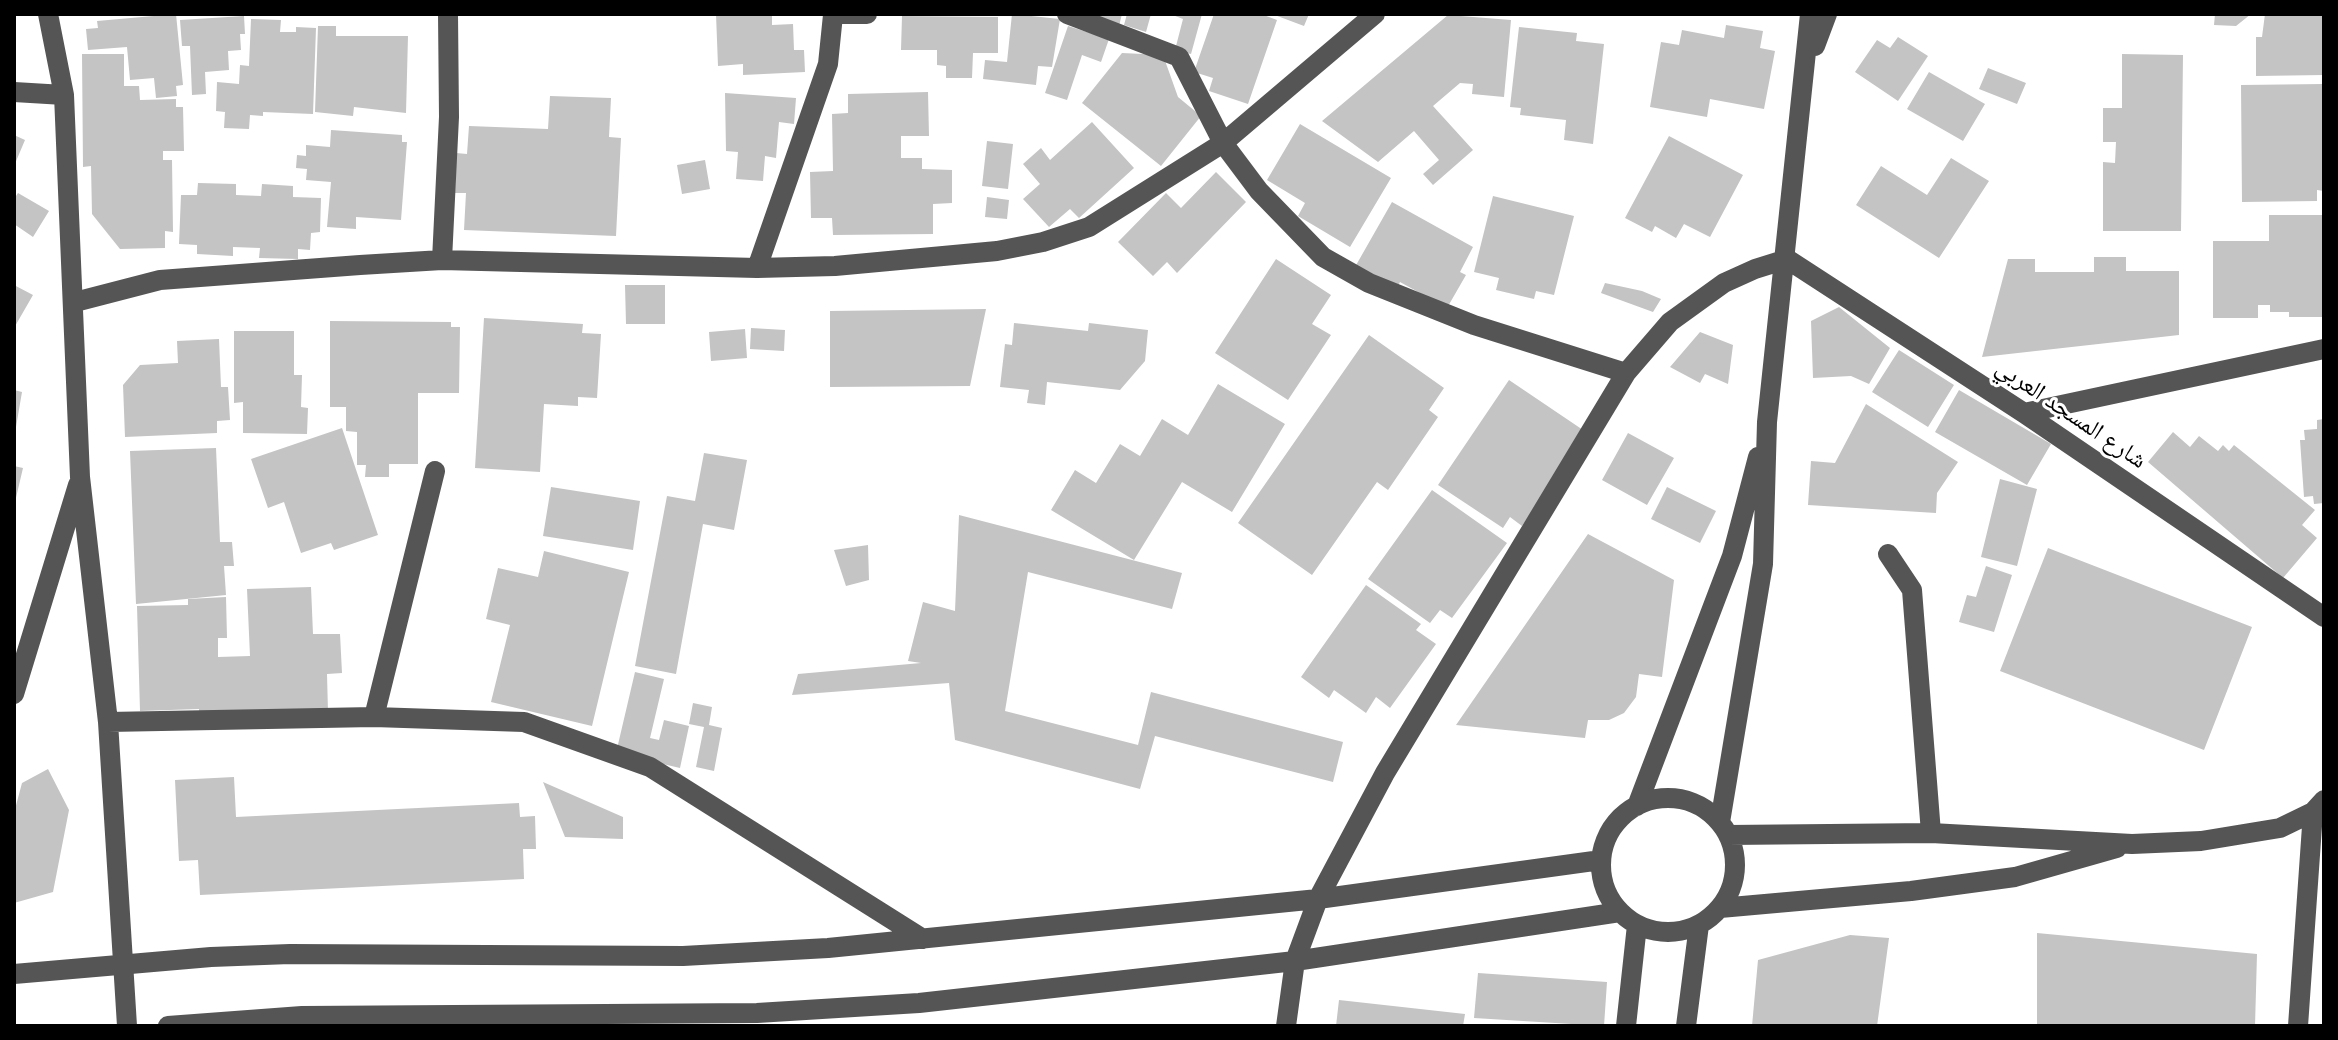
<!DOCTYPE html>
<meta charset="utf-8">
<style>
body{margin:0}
#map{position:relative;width:2338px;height:1040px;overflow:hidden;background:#fff;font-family:Mulish,sans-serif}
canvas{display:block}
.frame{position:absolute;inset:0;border:16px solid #000;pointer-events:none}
</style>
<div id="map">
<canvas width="2338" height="1040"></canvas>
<div class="frame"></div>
</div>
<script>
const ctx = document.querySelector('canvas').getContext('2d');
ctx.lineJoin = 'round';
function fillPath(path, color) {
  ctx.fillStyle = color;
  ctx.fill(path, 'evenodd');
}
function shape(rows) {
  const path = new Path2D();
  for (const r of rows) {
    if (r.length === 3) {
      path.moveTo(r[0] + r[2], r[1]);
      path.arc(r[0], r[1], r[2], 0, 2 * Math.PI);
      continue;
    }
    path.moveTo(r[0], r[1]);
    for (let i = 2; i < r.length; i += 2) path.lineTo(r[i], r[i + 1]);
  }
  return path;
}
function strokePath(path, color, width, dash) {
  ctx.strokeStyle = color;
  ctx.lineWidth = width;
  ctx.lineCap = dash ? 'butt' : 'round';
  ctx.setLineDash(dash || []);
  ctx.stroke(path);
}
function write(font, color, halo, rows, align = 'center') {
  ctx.font = font + ' Mulish,"Noto Naskh Arabic",sans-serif';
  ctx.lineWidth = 6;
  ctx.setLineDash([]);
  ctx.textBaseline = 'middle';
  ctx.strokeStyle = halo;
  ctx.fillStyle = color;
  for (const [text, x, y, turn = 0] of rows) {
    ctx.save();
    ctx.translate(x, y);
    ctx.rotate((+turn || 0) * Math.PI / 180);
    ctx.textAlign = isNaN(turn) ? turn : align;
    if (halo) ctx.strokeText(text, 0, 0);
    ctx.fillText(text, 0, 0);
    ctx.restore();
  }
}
const building = shape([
 [176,14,183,85,176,86,177,96,156,98,154,78,130,80,127,47,88,50,86,29,98,28,97,21],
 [716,14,772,14,772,25,793,24,794,50,804,50,805,72,743,75,743,64,718,66],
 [1012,14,1060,19,1052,67,1038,66,1036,85,983,79,985,60,1007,62],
 [1096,14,1122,14,1119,26,1095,18],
 [1127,14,1151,14,1146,32,1124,25],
 [1170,14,1202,14,1191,54,1175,50,1183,19],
 [1214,14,1261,14,1277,20,1248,104,1209,91,1213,78,1194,72],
 [1272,14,1309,14,1304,26],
 [2215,14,2251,14,2236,26,2214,25],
 [2265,14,2324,14,2324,75,2256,76,2256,37,2262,37],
 [1448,15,1511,20,1504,97,1472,94,1473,84,1460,83,1433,106,1473,150,1433,185,1423,174,1439,160,1414,131,1378,162,1322,121],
 [244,16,245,34,240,34,241,50,228,51,229,70,205,72,206,94,192,95,190,46,182,46,180,20],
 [902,16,998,17,998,53,973,53,972,78,946,78,946,66,937,65,937,50,901,50],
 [251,19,281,20,280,32,296,32,296,27,316,28,313,114,263,112,263,116,250,115,249,129,224,128,225,112,216,111,217,82,239,84,240,65,249,66],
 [1726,25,1763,31,1760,48,1775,51,1764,109,1710,99,1707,117,1650,107,1661,42,1679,45,1682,30,1724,38],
 [318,26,336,26,336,36,408,36,406,113,354,107,353,116,315,112],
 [1068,26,1109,39,1101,62,1082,55,1067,100,1045,93],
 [1519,27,1577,33,1576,41,1604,44,1593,144,1564,140,1566,120,1520,115,1521,108,1510,107],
 [1898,37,1928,56,1898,101,1855,72,1877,40,1890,48],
 [1122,53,1163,55,1178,97,1201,116,1161,166,1082,103],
 [82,54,124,54,124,86,139,86,140,100,176,99,176,107,183,107,184,151,163,151,163,160,172,160,173,232,165,231,165,248,120,249,92,214,91,166,83,167],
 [2122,54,2183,55,2181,231,2103,231,2103,162,2115,163,2116,142,2103,142,2103,108,2122,108],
 [1988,68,2026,83,2017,104,1979,89],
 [1929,72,1985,104,1963,141,1907,109],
 [2324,84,2324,191,2317,190,2317,201,2242,202,2241,85],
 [928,92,929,136,901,136,901,158,922,158,922,169,952,170,952,203,933,204,933,234,833,235,832,218,811,218,810,172,833,171,832,114,848,113,848,94],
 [725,93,796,98,794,124,779,122,776,158,765,156,763,181,736,179,738,152,726,151],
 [550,96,611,98,609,137,621,138,616,236,464,230,466,193,455,193,456,153,467,154,469,126,548,129],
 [1092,122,1134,168,1079,218,1070,209,1049,227,1023,199,1040,184,1023,164,1041,148,1050,160],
 [1300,124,1391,178,1350,247,1298,216,1305,203,1267,180],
 [331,130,402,135,402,142,407,142,401,220,356,217,356,229,327,227,331,182,306,180,307,169,296,168,297,155,306,156,306,145,330,147],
 [14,135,25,140,14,166],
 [1669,136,1743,175,1710,237,1684,224,1676,238,1655,226,1652,232,1625,218],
 [987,141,1013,144,1008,189,982,186],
 [1951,158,1989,181,1939,258,1856,205,1881,166,1927,195],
 [705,160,710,189,682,194,677,165],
 [1216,172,1246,202,1177,273,1167,262,1153,276,1118,242,1166,193,1181,208],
 [198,183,236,184,236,195,261,196,262,184,293,186,293,197,321,198,320,232,311,233,310,250,298,249,298,259,259,258,260,248,233,247,233,256,197,254,197,245,179,244,181,195,197,195],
 [18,193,49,211,33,237,14,224,14,199],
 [1493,196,1574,216,1554,295,1536,291,1534,299,1496,290,1499,278,1474,272],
 [987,197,1009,200,1007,219,985,217],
 [1392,202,1473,247,1460,272,1466,275,1447,308,1400,282,1396,290,1355,267],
 [2269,215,2324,215,2324,317,2289,317,2289,312,2270,312,2270,305,2258,305,2258,318,2213,318,2213,241,2269,241],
 [2094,257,2126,257,2126,271,2179,271,2179,335,1982,357,2008,259,2035,259,2035,272,2094,272],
 [1276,259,1331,295,1312,324,1331,335,1288,400,1215,353],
 [1605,283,1642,291,1661,299,1653,312,1601,293],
 [14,285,33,295,14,328],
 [625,285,665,285,665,324,626,324],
 [1839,307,1890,348,1869,384,1851,376,1813,378,1811,321],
 [986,309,970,386,830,387,830,311],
 [484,318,583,324,582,333,601,334,597,398,578,397,578,406,544,404,540,472,475,468],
 [330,321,451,322,451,327,460,327,459,393,418,393,418,464,389,464,389,477,365,477,366,465,357,465,357,432,346,431,346,407,330,407],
 [1014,323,1088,331,1089,323,1148,330,1145,361,1120,390,1047,382,1045,405,1027,403,1029,390,1000,387,1005,344,1012,345],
 [751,328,785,330,784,351,750,349],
 [745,329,747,358,711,361,709,332],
 [234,331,294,331,294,375,302,375,301,407,308,408,307,434,243,433,243,402,234,403],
 [1700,332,1733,345,1728,384,1705,374,1700,383,1670,367],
 [1369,335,1444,388,1429,410,1438,417,1388,490,1377,482,1312,575,1238,523],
 [219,339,221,387,228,387,230,420,217,421,217,433,125,437,123,385,140,365,178,363,177,341],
 [1899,350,1954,385,1928,427,1872,392],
 [1509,380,1586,432,1522,526,1510,517,1503,528,1438,485],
 [1218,384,1285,424,1232,512,1182,482,1134,560,1051,510,1075,470,1096,483,1120,444,1140,456,1162,419,1188,435],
 [14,390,22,392,16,427,14,427],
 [1959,390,2051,444,2027,485,1935,432],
 [1866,404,1958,462,1937,493,1936,513,1808,505,1811,461,1835,463],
 [2324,419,2324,503,2314,504,2313,496,2304,497,2300,440,2305,440,2304,430,2317,429,2317,420],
 [342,428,378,535,334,550,331,543,301,553,284,502,268,508,251,459],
 [2173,432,2190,447,2199,436,2218,451,2223,445,2229,451,2234,445,2315,510,2302,525,2317,538,2283,578,2148,462],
 [1628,433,1674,458,1647,505,1602,480],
 [216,448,220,542,232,542,234,566,224,566,226,595,136,604,130,451],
 [704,453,747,460,734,530,703,524,676,674,635,666,667,496,695,501],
 [14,466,23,468,15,502,14,502],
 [2000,479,2037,489,2017,566,1981,557],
 [551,487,640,501,633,550,543,536],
 [1667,487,1716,511,1700,543,1651,519],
 [1432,490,1507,543,1452,618,1440,610,1430,623,1368,579],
 [959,515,1182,573,1172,609,1028,572,1005,711,1138,745,1151,692,1343,742,1333,782,1155,736,1140,789,955,740,949,683,792,695,798,674,921,663,908,661,923,602,955,611],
 [1588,534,1674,580,1662,677,1639,674,1636,697,1624,713,1609,720,1588,720,1585,738,1456,725],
 [868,545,869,580,846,586,834,550],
 [2048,548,2252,627,2204,750,2000,671],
 [544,551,629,572,592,726,491,702,510,625,486,619,498,568,538,577],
 [1986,566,2012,575,1994,632,1959,622,1967,595,1976,597],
 [1366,585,1421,624,1416,630,1436,644,1390,708,1376,697,1366,713,1334,690,1329,698,1301,677],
 [311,587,313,634,340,634,342,673,327,674,328,712,199,717,199,709,140,711,137,606,188,605,188,599,226,597,227,638,218,638,218,657,250,656,247,589],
 [635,672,664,679,650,738,659,740,664,720,689,726,680,768,616,753],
 [693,703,712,707,709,725,722,728,714,771,696,767,704,727,689,724],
 [48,769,69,810,53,892,14,903,14,813,22,783],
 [234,777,236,817,519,803,520,817,535,816,536,849,523,849,524,879,200,895,198,860,179,861,175,780],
 [543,782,623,817,623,839,565,837],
 [2037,933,2257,954,2255,1026,2037,1026],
 [1850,935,1889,938,1877,1026,1752,1026,1758,960],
 [1478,973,1607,982,1604,1026,1474,1018],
 [1339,1000,1465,1014,1463,1026,1336,1026]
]);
const minor = shape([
 [48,14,64,95,80,477,108,722,127,1026],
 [833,14,867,14],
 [1067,14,1179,57,1223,143,1259,191,1323,257,1369,283,1474,325,1626,373],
 [1815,46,1827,14],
 [14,92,64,95],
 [442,260,449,117,448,14],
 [757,268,828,64,833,15],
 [75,302,160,280,360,265,442,260,757,268,835,266,997,251,1043,242,1089,227,1223,143,1375,14],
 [2024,413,2324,349],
 [1888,554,1912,590,1931,833],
 [14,694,78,485],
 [374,717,435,471],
 [108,722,374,717,524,722,650,767,923,939],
 [1668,865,67],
 [1637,806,1732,556,1758,457],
 [1720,822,1763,564,1767,422,1810,14],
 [1728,835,1931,833,2132,844,2201,841,2280,828,2313,812,2324,800],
 [1720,908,1911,891,2015,877,2117,848],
 [14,974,211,957,290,954,683,956,828,948,1318,899,1601,860],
 [168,1026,302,1016,757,1013,919,1003,1295,961,1620,912],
 [1286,1026,1295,961,1318,899,1385,773,1626,373,1670,322,1724,283,1755,269,1787,259,2024,413,2324,617],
 [1626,1026,1637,925],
 [1686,1026,1699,925],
 [2298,1026,2313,812]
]);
const streetNames = [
 ["شارع المسجد العربي",2071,414,34]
];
fillPath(building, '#c4c4c4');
strokePath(minor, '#555', 20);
write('24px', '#000', '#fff', streetNames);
</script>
